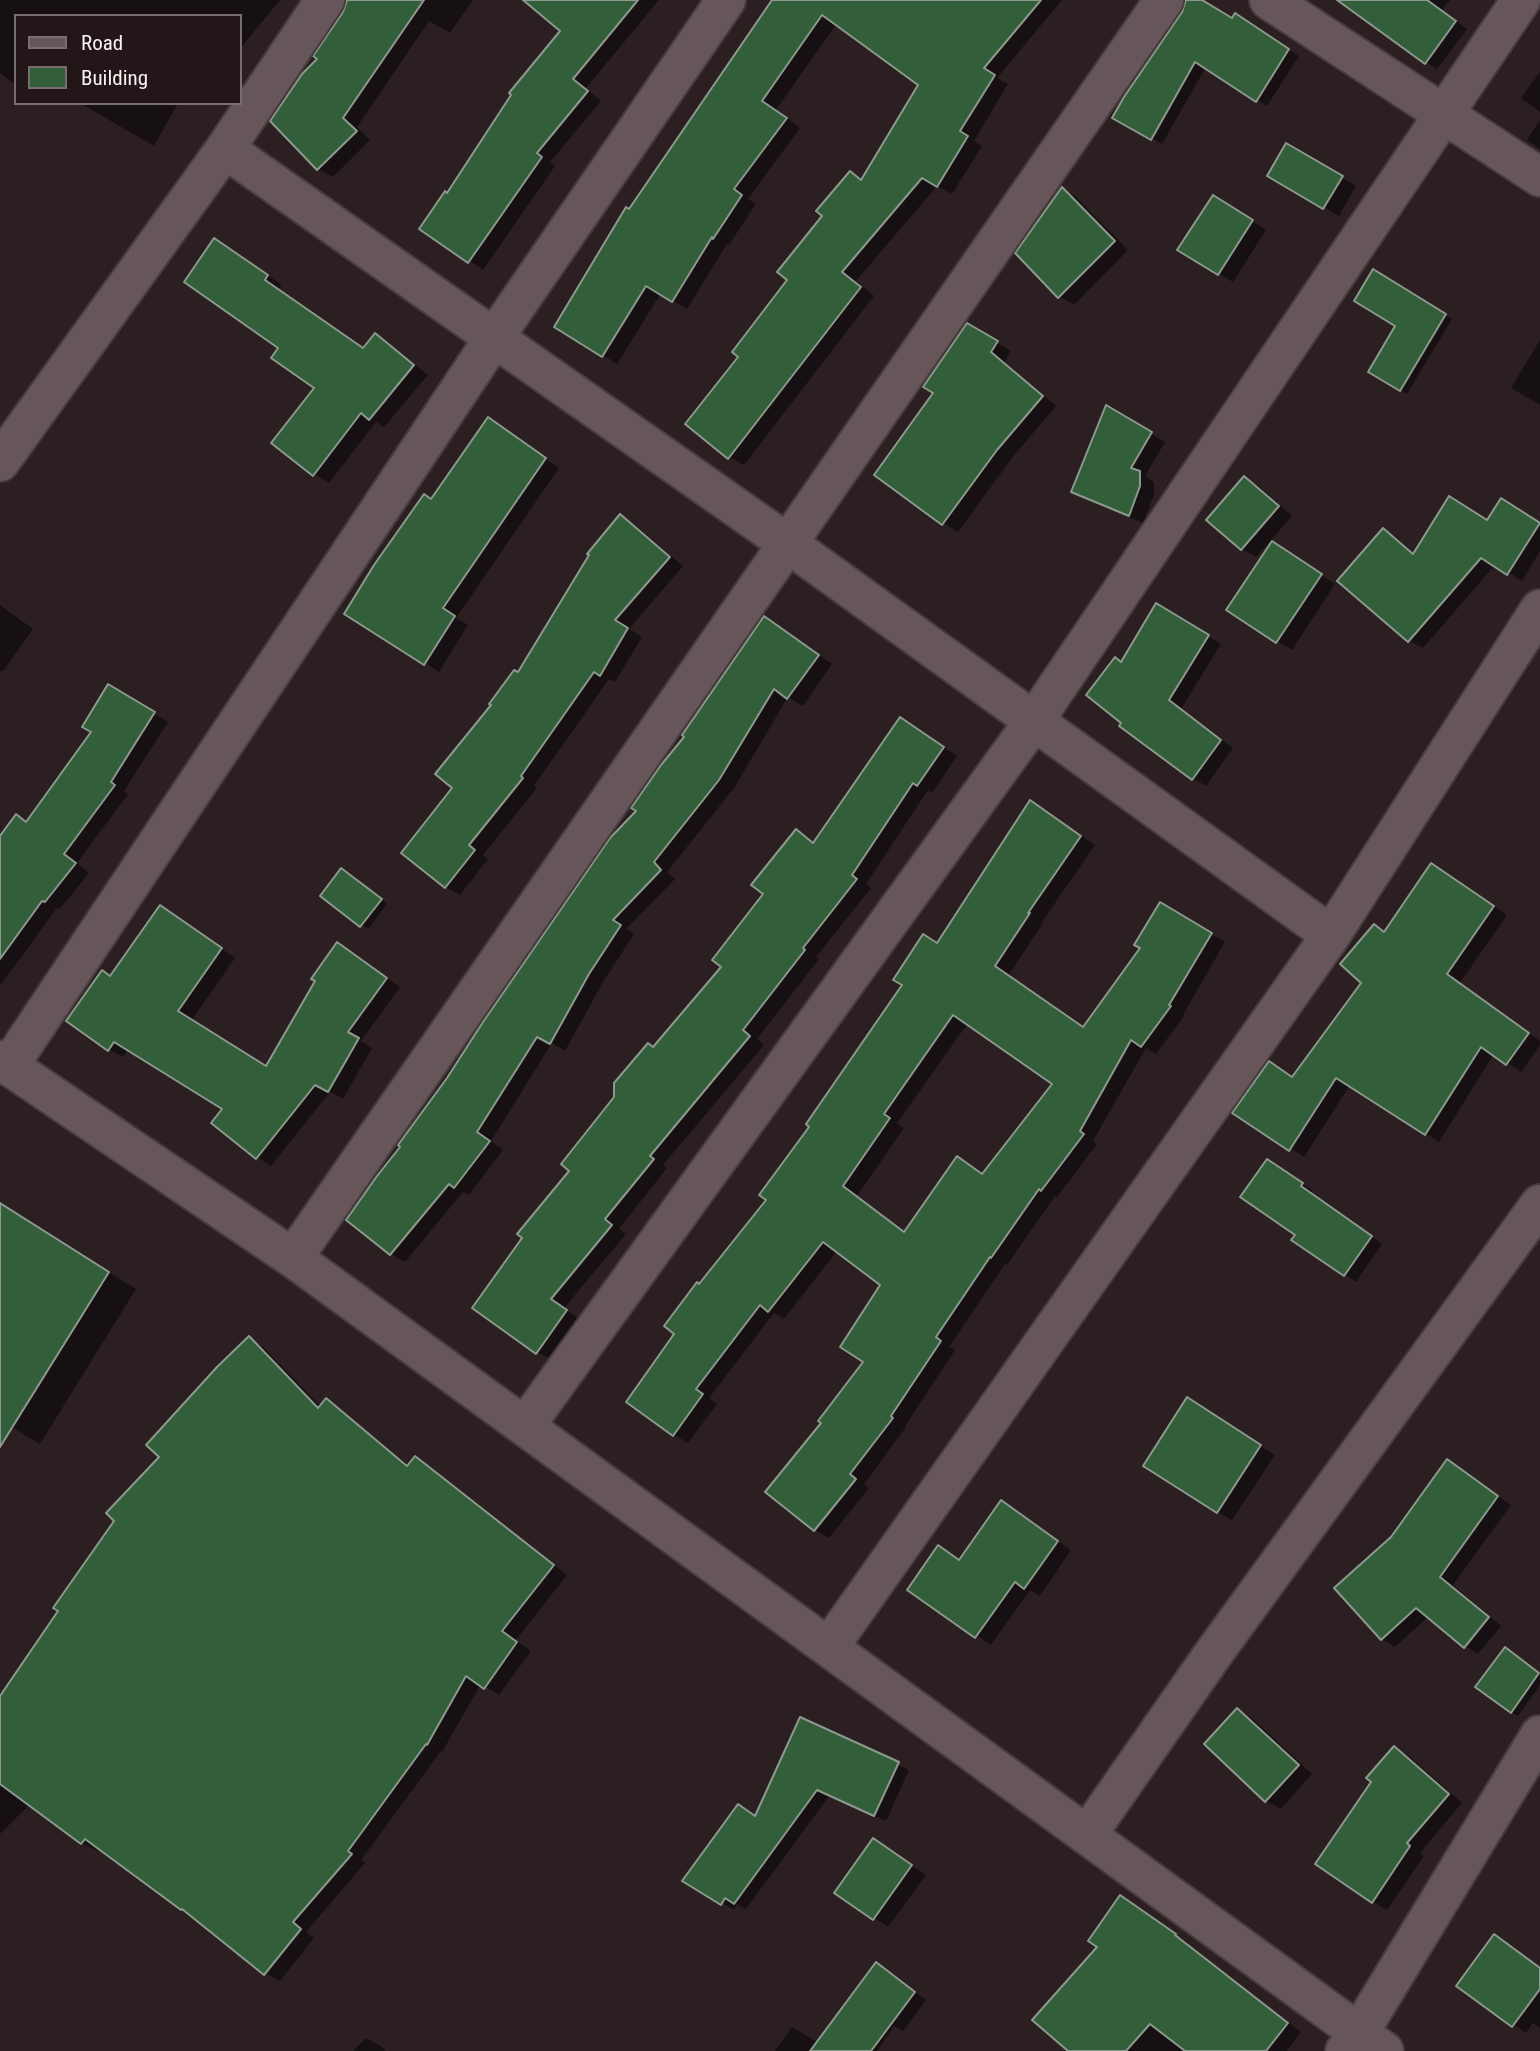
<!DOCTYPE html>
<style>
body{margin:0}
#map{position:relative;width:1540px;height:2051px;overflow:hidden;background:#2c1f22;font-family:"Roboto Condensed",sans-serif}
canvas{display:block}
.legend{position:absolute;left:14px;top:14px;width:228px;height:91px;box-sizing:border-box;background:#221618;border:2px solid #786e6f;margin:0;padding:9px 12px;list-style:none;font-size:21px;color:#faf1f2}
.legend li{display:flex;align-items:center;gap:14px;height:35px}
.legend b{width:35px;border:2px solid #786e6f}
</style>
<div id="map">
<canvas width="1540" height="2051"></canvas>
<ul class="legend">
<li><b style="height:9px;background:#665659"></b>Road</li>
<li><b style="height:19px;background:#325e39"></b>Building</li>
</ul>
</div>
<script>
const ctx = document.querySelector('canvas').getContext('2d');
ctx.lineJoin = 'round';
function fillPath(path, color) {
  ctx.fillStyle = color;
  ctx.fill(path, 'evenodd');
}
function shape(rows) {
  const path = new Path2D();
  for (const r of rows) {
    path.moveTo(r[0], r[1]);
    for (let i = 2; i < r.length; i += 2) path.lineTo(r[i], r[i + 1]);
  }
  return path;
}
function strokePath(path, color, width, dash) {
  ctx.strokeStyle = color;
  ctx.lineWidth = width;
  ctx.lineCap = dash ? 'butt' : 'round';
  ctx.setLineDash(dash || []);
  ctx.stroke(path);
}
const shadow = shape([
 [0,0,280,0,240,49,240,16,16,16,16,85,0,73],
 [353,0,473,0,450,33,429,21,357,127,370,140,333,177,318,169,320,59],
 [559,0,659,0,586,88,601,101,550,162,555,166,483,270,422,228,448,195,563,31],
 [774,0,856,0,837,23,776,110,800,128,748,199,756,204,729,245,727,244,687,309,661,293,617,364,603,355,630,212],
 [891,0,1062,0,997,78,1008,84,974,141,982,146,952,194,937,186,856,281,874,296,744,465,729,457,740,356,789,279,824,216,850,173,863,180,921,85],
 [1187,0,1199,0,1235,22,1256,28,1299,56,1267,106,1206,67,1162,144,1114,117,1184,13],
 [1361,0,1450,0,1441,11,1467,29,1437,69,1426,62],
 [1540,72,1540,112,1521,98],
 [80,103,178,103,154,146],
 [1540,120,1540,149,1527,140],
 [1287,145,1356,186,1339,216,1270,175],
 [1062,189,1076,197,1128,250,1074,305,1059,296],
 [1228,205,1266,230,1233,282,1219,274],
 [229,248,282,285,278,289,364,349,375,335,390,344,428,375,384,427,376,422,329,483,314,474,317,388,280,348],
 [1373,271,1452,319,1407,394,1370,371,1397,325],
 [968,325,1011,351,1005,362,1056,406,1012,458,958,532,943,523,877,474,936,393],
 [1540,340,1540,405,1511,388],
 [1106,407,1165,442,1145,476,1154,482,1154,495,1143,523,1087,500,1073,491],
 [503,428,559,468,456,618,468,625,439,672,425,663,431,500],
 [1244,478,1259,486,1292,516,1256,557,1242,549],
 [1515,508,1540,524,1540,551,1522,581,1495,565,1423,648,1409,641,1340,581,1383,530,1397,538,1415,554],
 [621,517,635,525,683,566,629,629,642,637,615,682,609,679,534,786,537,788,483,855,488,859,460,895,446,887,404,853,455,788,519,674],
 [1287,552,1335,584,1292,650,1229,610],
 [0,605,33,629,3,671,0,671],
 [1156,606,1221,644,1181,709,1233,748,1206,786,1193,778,1122,663],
 [779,627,832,664,803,706,788,697,734,788,667,872,675,879,626,929,634,934,603,982,565,1051,552,1043,491,1141,503,1150,469,1195,463,1192,405,1262,391,1254,402,1146,639,811],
 [109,686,168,722,124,791,128,794,77,863,89,873,60,909,57,908,0,986,0,838,17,817,28,823,94,732],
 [914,727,957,756,932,793,928,790,866,884,871,888,816,957,819,959,757,1039,764,1045,663,1165,667,1168,619,1229,626,1234,564,1308,580,1319,552,1360,537,1352,475,1307,654,1049,723,967,765,894,797,832,815,843],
 [1031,802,1095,845,1042,922,1043,923,1008,976,1084,1028,1143,948,1160,904,1225,942,1183,1015,1184,1016,1156,1054,1146,1048,1093,1141,1097,1144,1057,1197,1055,1196,1007,1265,1005,1264,949,1347,955,1350,905,1426,906,1427,864,1484,869,1488,829,1538,815,1530,823,1422,865,1362,882,1284,837,1251,784,1319,774,1313,709,1398,717,1404,688,1443,674,1435,677,1333,700,1286,768,1200,811,1126,938,945],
 [968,1023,1054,1084,984,1175,957,1158,906,1233,857,1196,904,1128,897,1123],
 [1445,873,1507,915,1460,983,1540,1041,1540,1045,1521,1072,1494,1054,1439,1142,1350,1085,1304,1157,1235,1113,1293,1078,1363,982,1375,926,1386,932],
 [348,874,387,904,368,929,322,895],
 [175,916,235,958,191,1021,267,1068,317,981,351,953,400,987,361,1041,372,1048,343,1099,330,1092,271,1166,257,1157,224,1108,129,1049,123,1057,109,1049,111,977],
 [1279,1168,1313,1191,1311,1194,1382,1244,1356,1282,1294,1240,1297,1235],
 [0,1204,136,1289,40,1444,0,1420],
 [249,1338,263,1347,321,1407,326,1400,340,1409,410,1466,416,1458,430,1467,567,1575,516,1640,531,1651,499,1695,481,1684,442,1752,441,1751,361,1860,365,1863,306,1932,314,1938,280,1981,265,1973,191,1914,99,1847,97,1851,82,1843,30,1804,0,1834,0,1694,19,1671,162,1457],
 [1202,1408,1275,1455,1232,1520,1217,1512],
 [1447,1461,1511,1505,1453,1585,1501,1626,1478,1654,1465,1646,1429,1616,1395,1647,1382,1639,1392,1538],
 [1002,1502,1071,1550,1040,1596,1030,1590,991,1645,909,1590,953,1556,960,1561],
 [1512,1654,1540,1674,1540,1685,1518,1716,1511,1712],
 [1238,1710,1252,1718,1312,1774,1281,1809,1266,1801,1206,1744],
 [801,1720,909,1770,886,1821,830,1795,746,1909,737,1904,734,1910,684,1880,757,1818],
 [1394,1748,1409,1756,1462,1803,1420,1853,1424,1856,1387,1910,1372,1901],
 [874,1840,926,1875,888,1927,874,1918],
 [1135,1906,1189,1944,1188,1945,1301,2032,1287,2051,1071,2051,1100,1947],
 [1507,1944,1540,1968,1540,2028,1533,2023,1526,2033,1459,1986],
 [888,1971,926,2000,903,2031,894,2026,877,2051,775,2051,792,2027,818,2043],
 [366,2038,381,2046,386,2051,353,2051]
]);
const building = shape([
 [347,0,424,0,343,118,357,131,317,170,270,121,302,74,317,59,313,56,343,12,347,0],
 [523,0,638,0,573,79,588,91,537,153,542,157,468,263,419,229,445,191,447,193,511,95,509,93,560,31,523,0],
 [772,0,1041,0,984,68,995,75,960,131,968,136,937,187,922,178,842,272,861,287,728,459,685,424,738,357,732,352,787,280,777,272,822,216,816,211,850,171,861,180,918,85,822,15,762,101,787,118,734,189,742,195,713,239,712,237,672,302,646,286,602,357,554,327,626,207,629,209,772,0],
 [1186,0,1202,0,1232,18,1235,13,1289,49,1256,102,1195,62,1151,140,1112,118,1124,97,1182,12,1186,0],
 [1337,0,1427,0,1456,21,1425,64,1337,0],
 [1286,143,1343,176,1323,209,1267,176,1286,143],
 [1062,187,1115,241,1058,298,1015,253,1062,187],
 [1213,195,1253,220,1218,275,1177,250,1213,195],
 [214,238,268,275,265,280,363,348,375,333,414,365,369,420,361,413,313,476,271,443,314,388,271,358,278,348,184,282,214,238],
 [1373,269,1446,314,1400,391,1368,372,1395,326,1354,301,1373,269],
 [967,323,998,341,991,352,1043,396,997,450,942,525,874,475,933,393,923,387,967,323],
 [1106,405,1152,432,1131,468,1140,471,1140,486,1129,516,1071,492,1106,405],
 [488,417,546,458,443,608,455,616,424,665,344,614,374,565,424,494,431,499,488,417],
 [1244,476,1279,506,1241,550,1206,520,1244,476],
 [1449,496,1487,520,1501,498,1540,523,1507,575,1481,558,1408,642,1337,581,1383,528,1413,554,1449,496],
 [620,514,670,557,615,620,628,628,600,676,594,672,521,776,523,778,469,845,475,850,445,888,401,853,452,788,435,774,491,705,489,704,514,670,518,672,589,555,587,554,620,514],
 [1272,541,1322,574,1276,643,1226,610,1272,541],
 [1156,603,1209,635,1169,700,1221,740,1192,780,1119,726,1121,723,1086,695,1115,657,1121,662,1156,603],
 [764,616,819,655,787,699,774,689,719,780,654,862,661,870,613,920,621,925,589,974,550,1044,537,1037,477,1132,490,1141,454,1188,449,1184,390,1255,346,1220,377,1176,400,1147,398,1145,447,1078,483,1022,610,838,636,811,631,808,661,765,684,737,682,735,764,616],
 [108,684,155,712,111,782,115,785,64,854,76,863,45,902,42,901,0,959,0,836,16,814,26,822,91,732,82,727,108,684],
 [900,717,944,747,917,786,913,783,852,875,857,879,803,948,805,950,743,1030,750,1036,650,1156,654,1159,605,1219,612,1225,551,1299,567,1310,536,1354,472,1308,522,1238,517,1234,569,1171,561,1164,614,1097,614,1083,648,1043,653,1047,721,967,712,960,763,894,751,885,796,829,813,843,900,717],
 [1030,800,1081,836,1028,913,1030,913,995,966,1083,1027,1140,948,1134,945,1160,902,1212,933,1169,1005,1171,1006,1141,1047,1131,1040,1080,1131,1084,1134,1041,1191,1039,1189,991,1258,990,1257,936,1337,941,1341,891,1416,893,1418,850,1474,856,1479,814,1531,765,1492,821,1423,818,1421,863,1362,840,1347,880,1285,823,1242,768,1312,760,1305,696,1389,703,1394,673,1436,626,1402,674,1334,664,1326,697,1282,699,1284,766,1200,759,1195,809,1127,806,1124,902,985,893,980,923,934,937,943,1030,800],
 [953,1015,1052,1084,982,1174,957,1156,904,1232,843,1186,890,1118,884,1114,953,1015],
 [1431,863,1494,906,1447,974,1529,1033,1506,1065,1481,1047,1425,1135,1336,1078,1289,1151,1232,1113,1269,1061,1292,1077,1361,983,1340,964,1374,924,1384,932,1431,863],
 [341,868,382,899,360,927,320,896,341,868],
 [160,905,222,948,178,1011,266,1066,315,981,311,979,337,942,387,978,348,1032,359,1038,328,1092,315,1085,256,1159,211,1123,222,1109,114,1042,108,1051,66,1021,102,970,110,976,160,905],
 [1267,1159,1303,1183,1301,1186,1372,1236,1344,1276,1291,1240,1295,1235,1240,1197,1267,1159],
 [0,1203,109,1272,0,1447,0,1203],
 [249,1336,318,1408,326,1398,407,1466,415,1456,554,1565,502,1631,517,1642,484,1689,466,1676,427,1745,426,1744,348,1851,352,1854,293,1922,301,1929,264,1975,182,1909,181,1910,85,1839,81,1844,0,1784,0,1696,58,1611,53,1608,114,1521,106,1513,159,1457,146,1445,217,1367,249,1336],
 [1187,1397,1261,1445,1217,1513,1143,1466,1187,1397],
 [1447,1459,1498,1496,1440,1577,1489,1617,1464,1648,1416,1608,1381,1640,1334,1588,1391,1537,1447,1459],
 [1001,1500,1058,1541,1024,1589,1015,1582,975,1638,907,1590,938,1545,959,1560,1001,1500],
 [1505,1647,1539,1673,1511,1713,1475,1687,1505,1647],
 [1237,1708,1299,1765,1265,1802,1204,1744,1237,1708],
 [800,1717,899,1762,874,1816,817,1790,734,1904,725,1898,721,1905,682,1881,738,1804,755,1816,800,1717],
 [1394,1746,1449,1794,1407,1843,1410,1846,1372,1903,1315,1864,1371,1782,1366,1778,1394,1746],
 [873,1838,912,1865,873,1920,834,1893,873,1838],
 [1120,1895,1176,1934,1175,1935,1288,2023,1266,2051,1185,2051,1150,2024,1126,2051,1068,2051,1032,2020,1097,1947,1088,1941,1120,1895],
 [1494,1934,1540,1968,1540,1989,1512,2027,1456,1986,1494,1934],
 [876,1962,915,1992,871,2051,810,2051,876,1962]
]);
const minor = shape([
 [1269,0,1540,177],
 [225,149,787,543,1331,935],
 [0,462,225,149,325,0],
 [0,1060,293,1258,1384,2051],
 [9,1066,494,338,726,0],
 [293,1258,1164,0],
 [525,1426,1034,721,1521,0],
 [829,1647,1331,935,1540,609],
 [1087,1835,1211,1657,1540,1204],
 [1345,2051,1359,2033,1540,1735]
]);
fillPath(shadow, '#0007');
fillPath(building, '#325e39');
strokePath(building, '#8d998e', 2);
strokePath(minor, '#473c3e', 42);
strokePath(minor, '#665659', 38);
</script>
